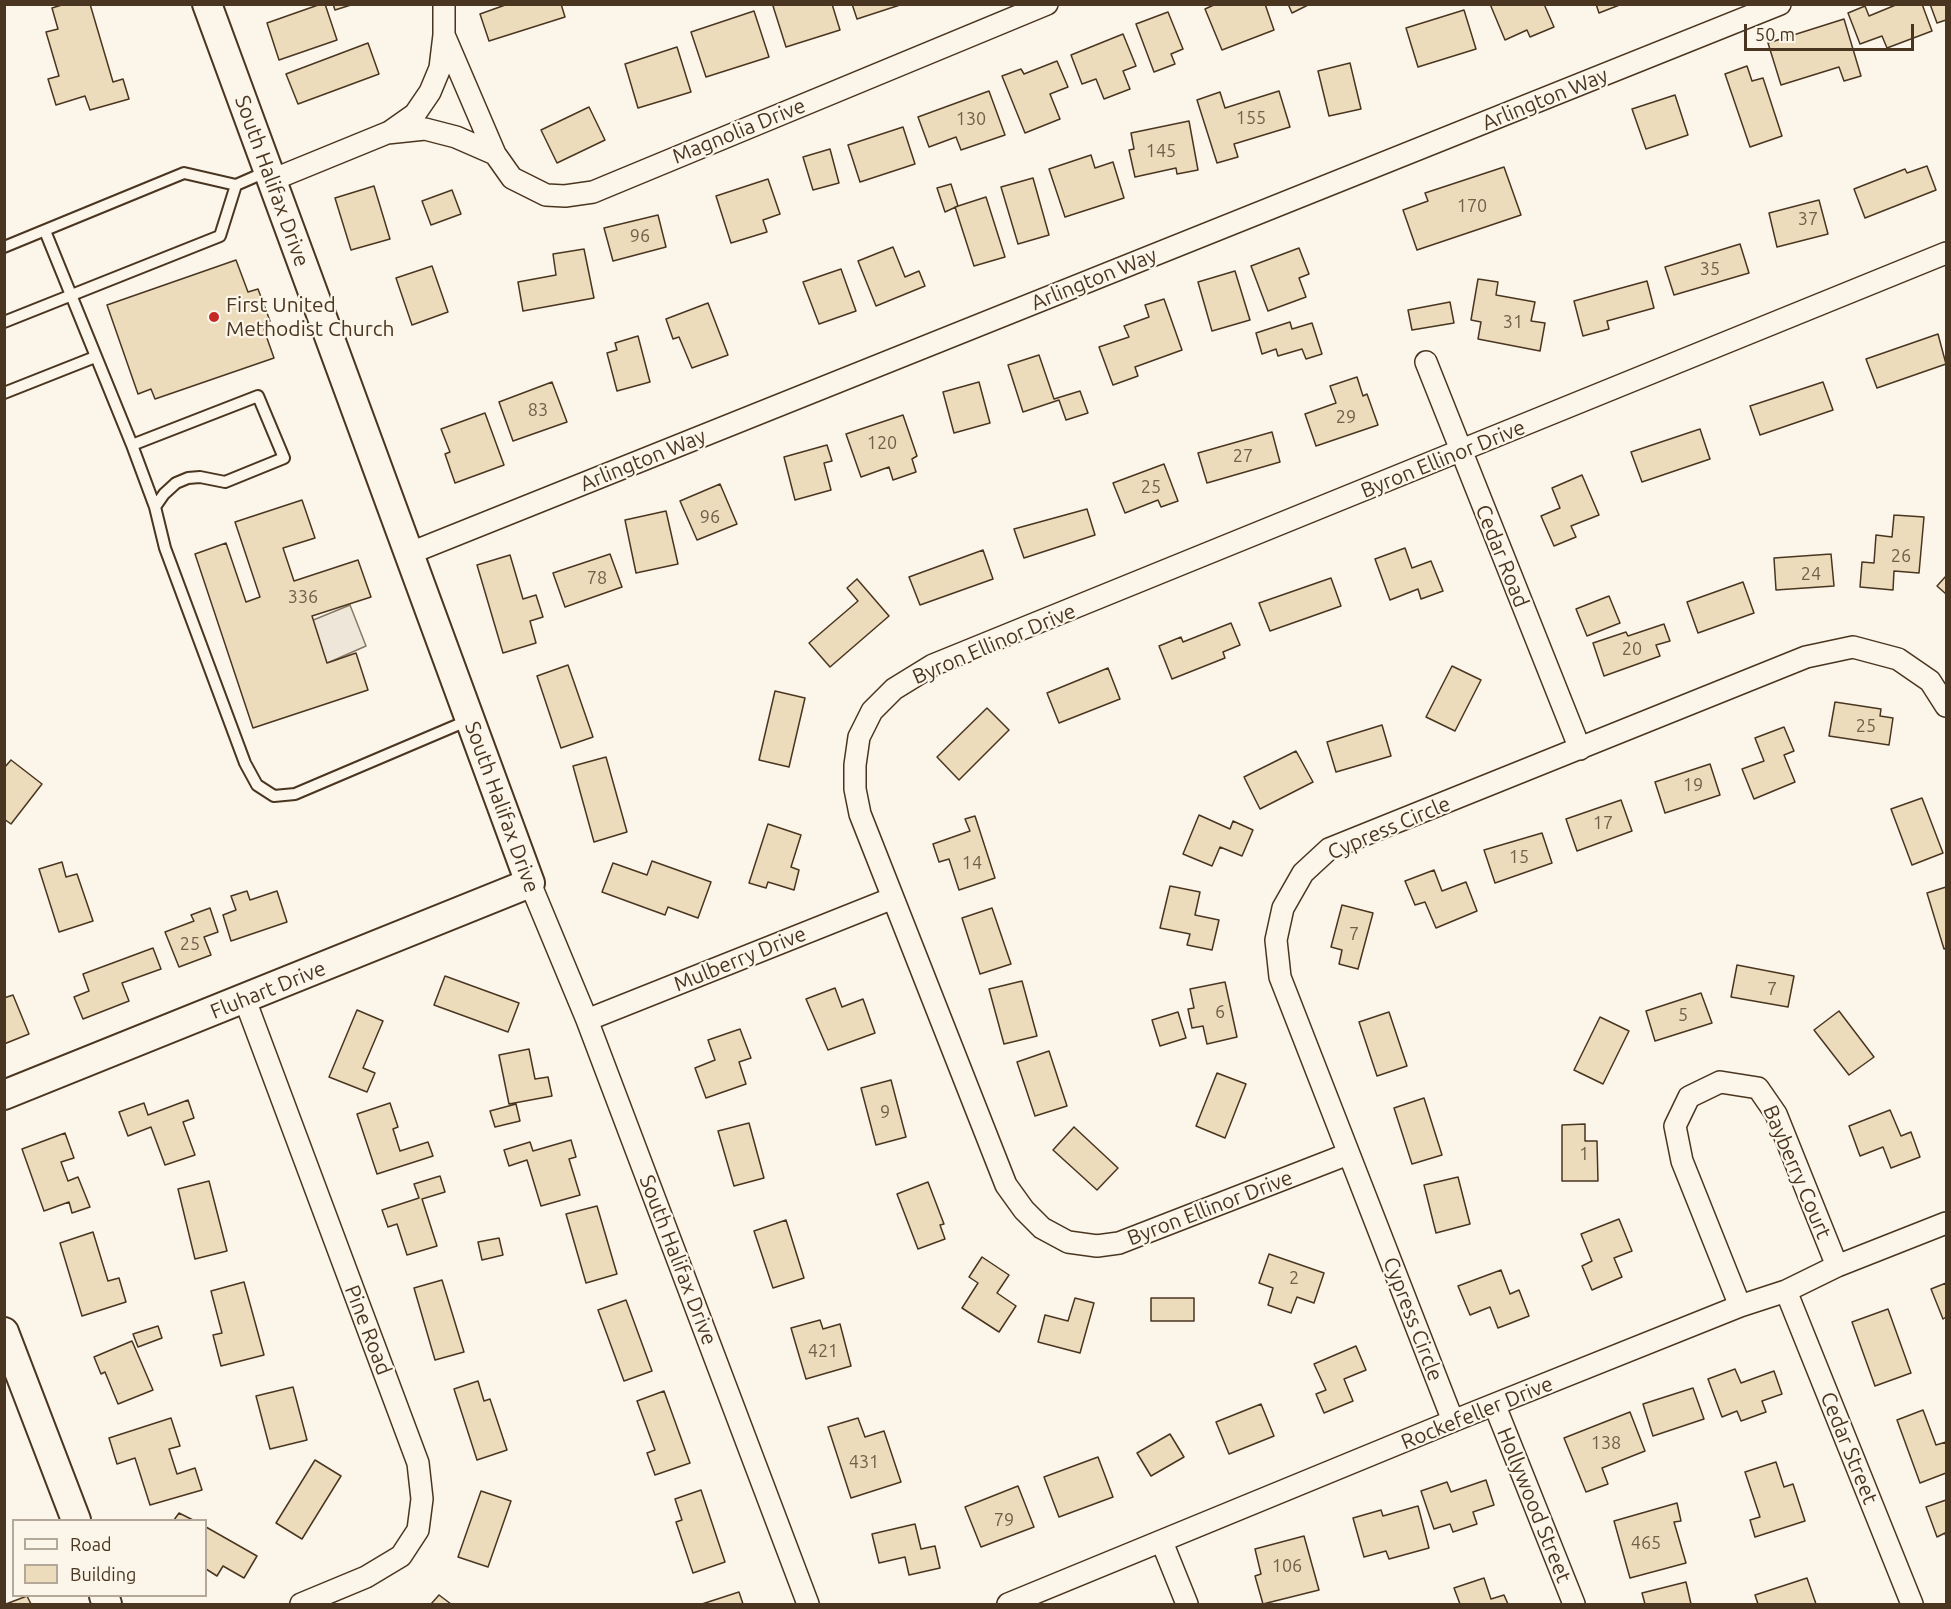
<!DOCTYPE html>
<style>
body{margin:0}
#map{position:relative;width:1951px;height:1609px;overflow:hidden;background:#fbf6e9;font-family:Ubuntu,sans-serif}
canvas{display:block}
.frame{position:absolute;inset:0;border:6px solid #4a3520;pointer-events:none}
.legend{position:absolute;left:12px;top:1519px;width:195px;height:78px;box-sizing:border-box;background:#fbf6e9;border:2px solid #b4a999;margin:0;padding:8px 10px;list-style:none;font-size:18px;color:#4a3520}
.legend li{display:flex;align-items:center;gap:12px;height:30px}
.legend b{width:30px;border:2px solid #b4a999}
.scale{position:absolute;left:1744px;top:24px;width:170px;height:27px;box-sizing:border-box;border:3px solid #4a3520;border-top:0;padding-left:8px;font-size:18px;line-height:21px;white-space:nowrap;color:#4a3520;-webkit-text-stroke:4px #fbf6e9;paint-order:stroke}
</style>
<div id="map">
<canvas width="1951" height="1609"></canvas>
<div class="frame"></div>
<ul class="legend">
<li><b style="height:8px;background:#fbf6e9"></b>Road</li>
<li><b style="height:16px;background:#ecdcbc"></b>Building</li>
</ul>
<div class="scale">50 m</div>
</div>
<script>
const ctx = document.querySelector('canvas').getContext('2d');
ctx.lineJoin = 'round';
function fillPath(path, color) {
  ctx.fillStyle = color;
  ctx.fill(path, 'evenodd');
}
function shape(rows) {
  const path = new Path2D();
  for (const r of rows) {
    path.moveTo(r[0], r[1]);
    for (let i = 2; i < r.length; i += 2) path.lineTo(r[i], r[i + 1]);
  }
  return path;
}
function strokePath(path, color, width, dash) {
  ctx.strokeStyle = color;
  ctx.lineWidth = width;
  ctx.lineCap = dash ? 'butt' : 'round';
  ctx.setLineDash(dash || []);
  ctx.stroke(path);
}
function write(font, color, halo, rows, align = 'center') {
  ctx.font = font + ' Ubuntu,sans-serif';
  ctx.lineWidth = 4.5;
  ctx.setLineDash([]);
  ctx.textBaseline = 'middle';
  ctx.strokeStyle = halo;
  ctx.fillStyle = color;
  for (const [text, x, y, turn = 0] of rows) {
    ctx.save();
    ctx.translate(x, y);
    ctx.rotate((+turn || 0) * Math.PI / 180);
    ctx.textAlign = isNaN(turn) ? turn : align;
    if (halo) ctx.strokeText(text, 0, 0);
    ctx.fillText(text, 0, 0);
    ctx.restore();
  }
}
const green = shape([
 [350,605,366,646,323,665,306,623,350,605]
]);
const building = shape([
 [65,4,90,4,113,82,123,79,129,99,90,110,85,96,56,105,48,79,59,76,46,32,58,29,52,8,65,4],
 [321,4,325,4,337,40,279,60,267,23,321,4],
 [333,4,354,4,335,10,333,4],
 [508,4,561,4,565,17,489,41,480,14,508,4],
 [777,4,832,4,840,30,786,47,773,6,777,4],
 [852,4,903,4,857,19,852,4],
 [1216,4,1265,4,1274,30,1222,50,1205,9,1216,4],
 [1288,4,1310,4,1292,13,1288,4],
 [1490,4,1544,4,1554,27,1530,37,1527,30,1505,40,1490,4],
 [1596,4,1622,4,1599,13,1596,4],
 [1922,4,1932,31,1887,48,1882,36,1860,44,1848,13,1865,6,1869,16,1898,4,1922,4],
 [1930,4,1946,4,1946,20,1937,23,1930,4],
 [1464,10,1476,49,1418,67,1406,28,1464,10],
 [754,11,769,57,706,77,691,32,754,11],
 [1168,12,1183,49,1171,54,1175,64,1154,72,1136,24,1168,12],
 [1844,19,1861,76,1844,81,1839,67,1781,85,1768,43,1844,19],
 [1123,34,1136,66,1123,71,1130,89,1104,99,1096,79,1082,84,1071,55,1123,34],
 [368,43,379,74,298,104,286,74,368,43],
 [677,47,691,92,638,108,625,64,677,47],
 [1057,61,1068,87,1050,94,1060,119,1025,133,1002,76,1021,69,1024,74,1057,61],
 [1350,63,1361,109,1329,116,1318,71,1350,63],
 [1747,66,1752,81,1763,78,1782,136,1750,147,1725,74,1747,66],
 [989,91,1005,135,961,150,956,137,929,147,918,117,989,91],
 [1279,91,1290,127,1234,144,1238,157,1217,163,1197,100,1220,92,1225,108,1279,91],
 [1675,95,1688,135,1646,149,1632,109,1675,95],
 [589,107,605,140,557,163,541,130,589,107],
 [1189,121,1198,170,1177,174,1176,168,1135,177,1129,150,1134,149,1131,133,1189,121],
 [903,127,915,164,860,182,848,145,903,127],
 [830,149,839,183,813,190,803,157,830,149],
 [1091,155,1095,168,1113,162,1124,198,1065,217,1049,169,1091,155],
 [1927,166,1936,190,1865,218,1854,189,1905,169,1907,173,1927,166],
 [1504,167,1521,215,1417,250,1403,210,1428,201,1425,193,1504,167],
 [1033,178,1049,235,1018,244,1001,187,1033,178],
 [768,179,780,214,763,220,767,232,731,243,716,196,768,179],
 [951,184,958,206,945,212,937,188,951,184],
 [374,186,390,239,351,250,335,198,374,186],
 [452,190,461,214,431,225,422,201,452,190],
 [986,197,1005,257,974,266,955,207,986,197],
 [1819,200,1828,234,1777,247,1769,213,1819,200],
 [658,215,666,247,613,261,604,228,658,215],
 [1740,244,1749,273,1674,295,1665,267,1740,244],
 [893,247,905,277,919,271,925,286,876,306,858,261,893,247],
 [1299,248,1309,274,1299,278,1306,297,1268,311,1251,266,1299,248],
 [584,249,594,298,523,311,518,282,556,275,553,254,584,249],
 [236,260,248,292,258,289,270,321,262,324,274,358,155,399,151,389,138,394,107,305,236,260],
 [432,266,448,312,412,325,396,278,432,266],
 [841,269,856,311,819,324,803,282,841,269],
 [1235,271,1250,320,1212,331,1198,282,1235,271],
 [1478,279,1498,282,1496,295,1535,302,1531,321,1545,323,1540,351,1478,339,1481,322,1471,320,1478,279],
 [1647,281,1654,308,1607,321,1609,329,1583,336,1574,301,1647,281],
 [1164,299,1182,350,1135,367,1138,376,1113,385,1099,347,1129,337,1124,326,1149,317,1145,305,1164,299],
 [1450,302,1454,323,1412,330,1408,310,1450,302],
 [708,303,728,355,692,368,679,337,673,339,666,319,708,303],
 [1290,322,1292,329,1312,323,1322,354,1306,359,1302,349,1278,356,1276,349,1262,354,1256,333,1290,322],
 [1938,334,1946,364,1877,388,1866,359,1938,334],
 [638,336,650,382,617,391,607,353,617,350,615,343,638,336],
 [1039,355,1054,399,1080,391,1088,413,1066,420,1059,400,1023,412,1008,365,1039,355],
 [1357,377,1363,396,1367,394,1378,425,1316,446,1305,414,1336,403,1330,386,1357,377],
 [552,382,567,422,513,441,499,402,552,382],
 [979,382,990,423,954,433,943,392,979,382],
 [1823,382,1833,410,1760,435,1750,406,1823,382],
 [485,413,504,465,455,483,445,454,450,452,441,429,485,413],
 [903,415,917,456,912,459,916,472,893,480,889,467,861,477,846,434,903,415],
 [1700,429,1710,459,1642,482,1631,452,1700,429],
 [1272,432,1280,462,1207,483,1198,453,1272,432],
 [827,445,832,461,824,463,831,490,795,500,784,457,827,445],
 [1164,464,1178,501,1161,507,1158,500,1125,513,1113,483,1164,464],
 [1582,475,1599,515,1571,526,1576,537,1554,546,1541,516,1560,508,1552,488,1582,475],
 [720,484,737,524,697,540,680,501,720,484],
 [302,500,315,538,283,548,294,581,358,560,371,597,312,616,327,663,356,653,368,690,253,728,195,554,226,543,246,602,260,597,235,522,302,500],
 [1087,509,1095,535,1024,558,1014,529,1087,509],
 [666,511,678,564,636,573,625,520,666,511],
 [1894,515,1924,517,1919,573,1894,571,1893,590,1860,587,1862,562,1874,563,1876,535,1892,537,1894,515],
 [1405,548,1412,568,1431,561,1443,591,1421,599,1418,589,1390,600,1375,559,1405,548],
 [983,550,993,579,920,605,909,577,983,550],
 [610,554,622,587,565,607,553,573,610,554],
 [1831,554,1834,586,1776,590,1774,558,1831,554],
 [510,555,523,599,536,595,543,617,530,621,536,643,503,653,477,565,510,555],
 [1946,576,1946,594,1937,586,1946,576],
 [1331,578,1341,606,1270,631,1259,603,1331,578],
 [857,579,889,616,830,667,809,643,858,601,847,588,857,579],
 [1743,582,1754,613,1698,633,1687,602,1743,582],
 [1609,596,1620,623,1587,636,1576,609,1609,596],
 [1231,623,1240,645,1223,652,1225,658,1172,679,1159,646,1181,637,1183,642,1231,623],
 [1664,624,1670,641,1656,645,1660,656,1604,676,1593,643,1626,632,1628,636,1664,624],
 [568,665,593,737,561,748,537,676,568,665],
 [1452,666,1481,680,1455,731,1426,717,1452,666],
 [1108,668,1120,699,1059,723,1047,693,1108,668],
 [775,691,805,698,789,767,759,760,775,691],
 [1835,702,1881,709,1880,716,1893,718,1889,745,1829,736,1835,702],
 [987,708,1009,730,959,780,937,757,987,708],
 [1382,725,1391,756,1336,772,1327,742,1382,725],
 [1784,727,1794,751,1784,755,1795,782,1754,799,1742,769,1764,761,1755,738,1784,727],
 [1296,751,1313,782,1260,809,1244,777,1296,751],
 [606,757,627,832,594,842,573,766,606,757],
 [11,760,42,784,11,824,4,819,4,768,11,760],
 [1710,764,1720,795,1665,813,1655,782,1710,764],
 [1922,798,1943,853,1912,865,1891,809,1922,798],
 [1621,800,1632,831,1577,851,1566,819,1621,800],
 [1199,815,1230,829,1233,821,1253,830,1242,856,1220,847,1212,866,1183,854,1199,815],
 [975,816,995,878,959,890,949,859,939,862,933,844,970,831,965,819,975,816],
 [768,824,801,835,791,867,799,870,794,890,768,882,766,888,749,883,768,824],
 [1542,833,1552,863,1495,883,1484,850,1542,833],
 [652,861,711,882,698,918,668,907,665,915,602,892,613,863,647,875,652,861],
 [62,862,66,877,77,874,93,921,59,932,39,869,62,862],
 [1434,870,1442,891,1466,882,1477,911,1436,928,1425,902,1415,905,1405,881,1434,870],
 [1170,886,1200,892,1195,915,1219,920,1212,950,1187,945,1190,934,1160,928,1170,886],
 [1946,887,1946,948,1944,949,1927,893,1946,887],
 [247,891,250,900,277,891,287,922,231,941,223,915,236,910,231,896,247,891],
 [1342,905,1373,913,1358,969,1339,964,1342,950,1331,947,1342,905],
 [210,908,218,932,204,937,211,955,179,967,165,932,194,921,191,915,210,908],
 [992,908,1011,964,980,974,962,918,992,908],
 [153,948,161,969,122,983,129,1001,83,1019,74,997,89,991,83,974,153,948],
 [1737,965,1794,976,1788,1007,1731,997,1737,965],
 [445,976,519,1003,508,1032,434,1005,445,976],
 [1022,981,1037,1036,1004,1044,989,989,1022,981],
 [1225,982,1237,1037,1207,1044,1203,1026,1192,1028,1188,1009,1194,1008,1190,989,1225,982],
 [835,988,842,1007,863,999,875,1033,828,1050,806,999,835,988],
 [1701,993,1712,1023,1655,1041,1646,1011,1701,993],
 [13,995,29,1034,4,1044,4,998,13,995],
 [357,1010,383,1021,363,1068,375,1073,367,1092,329,1077,357,1010],
 [1839,1011,1874,1057,1849,1075,1814,1030,1839,1011],
 [1178,1012,1186,1038,1160,1046,1152,1020,1178,1012],
 [1389,1012,1407,1066,1377,1076,1359,1022,1389,1012],
 [1600,1017,1629,1031,1603,1084,1574,1070,1600,1017],
 [740,1029,751,1058,739,1062,746,1084,706,1098,695,1068,715,1060,708,1040,740,1029],
 [529,1049,535,1079,548,1077,552,1096,509,1104,499,1055,529,1049],
 [1049,1051,1067,1106,1035,1116,1017,1062,1049,1051],
 [1217,1073,1246,1084,1225,1138,1196,1126,1217,1073],
 [891,1080,906,1137,876,1145,861,1088,891,1080],
 [1424,1098,1442,1155,1412,1164,1394,1108,1424,1098],
 [188,1100,194,1118,183,1122,195,1155,165,1165,151,1127,128,1136,119,1112,144,1103,148,1115,188,1100],
 [390,1103,398,1127,393,1129,400,1151,428,1142,433,1156,377,1174,357,1114,390,1103],
 [516,1104,520,1121,495,1127,490,1111,516,1104],
 [1890,1110,1901,1136,1911,1132,1920,1157,1891,1168,1883,1147,1860,1156,1849,1126,1890,1110],
 [749,1123,764,1178,734,1186,718,1131,749,1123],
 [1585,1124,1585,1141,1597,1141,1598,1181,1562,1181,1562,1125,1585,1124],
 [1074,1127,1118,1168,1097,1190,1053,1150,1074,1127],
 [65,1133,74,1158,61,1162,68,1181,78,1177,90,1207,72,1213,69,1202,44,1211,22,1149,65,1133],
 [571,1140,576,1157,569,1159,580,1195,541,1206,527,1160,509,1166,504,1150,530,1142,533,1151,571,1140],
 [440,1176,445,1192,422,1199,437,1246,407,1255,397,1224,388,1227,382,1210,419,1198,414,1184,440,1176],
 [1458,1177,1470,1224,1436,1233,1424,1185,1458,1177],
 [209,1181,227,1251,195,1259,178,1189,209,1181],
 [928,1182,944,1224,940,1225,945,1239,918,1249,897,1194,928,1182],
 [597,1206,617,1274,586,1283,566,1214,597,1206],
 [1619,1219,1632,1251,1614,1258,1622,1277,1592,1290,1582,1266,1592,1261,1581,1234,1619,1219],
 [786,1220,804,1278,773,1288,754,1231,786,1220],
 [93,1232,108,1281,119,1278,126,1302,82,1316,60,1243,93,1232],
 [499,1238,503,1255,482,1260,478,1242,499,1238],
 [1269,1254,1324,1273,1314,1303,1297,1297,1291,1313,1268,1305,1273,1288,1259,1283,1269,1254],
 [982,1257,1009,1275,997,1293,1016,1306,999,1332,962,1308,978,1283,969,1277,982,1257],
 [1501,1270,1510,1294,1519,1290,1529,1316,1498,1328,1490,1307,1470,1315,1458,1286,1501,1270],
 [442,1280,464,1352,435,1360,414,1288,442,1280],
 [244,1282,264,1355,221,1366,213,1335,222,1333,211,1291,244,1282],
 [1946,1283,1946,1317,1943,1319,1931,1289,1946,1283],
 [1075,1298,1094,1303,1080,1353,1038,1342,1045,1315,1068,1321,1075,1298],
 [1151,1298,1194,1298,1194,1321,1151,1321,1151,1298],
 [626,1300,652,1371,624,1381,598,1310,626,1300],
 [1888,1309,1911,1373,1875,1386,1852,1322,1888,1309],
 [820,1320,823,1329,840,1324,851,1366,806,1379,791,1328,820,1320],
 [158,1326,162,1338,138,1347,133,1334,158,1326],
 [132,1341,153,1390,118,1404,105,1372,101,1374,94,1357,132,1341],
 [1356,1346,1366,1370,1344,1379,1353,1401,1324,1413,1316,1394,1326,1390,1314,1364,1356,1346],
 [1735,1369,1741,1383,1774,1371,1782,1394,1762,1401,1766,1412,1741,1421,1737,1411,1722,1417,1708,1379,1735,1369],
 [478,1381,484,1401,490,1399,507,1450,477,1460,454,1389,478,1381],
 [293,1387,307,1440,270,1449,256,1396,293,1387],
 [1693,1388,1704,1419,1653,1436,1643,1404,1693,1388],
 [664,1391,690,1463,655,1475,647,1453,655,1450,637,1401,664,1391],
 [1261,1404,1274,1436,1229,1454,1216,1422,1261,1404],
 [1923,1410,1936,1445,1946,1442,1946,1473,1920,1483,1897,1420,1923,1410],
 [1630,1412,1645,1451,1602,1468,1608,1484,1586,1492,1564,1438,1630,1412],
 [171,1418,180,1446,169,1449,177,1474,195,1468,202,1490,150,1505,135,1458,117,1464,109,1438,171,1418],
 [858,1418,865,1437,884,1431,901,1482,851,1498,828,1427,858,1418],
 [1170,1434,1184,1457,1151,1476,1137,1453,1170,1434],
 [1098,1457,1113,1497,1059,1517,1044,1477,1098,1457],
 [315,1460,341,1476,302,1539,276,1523,315,1460],
 [1776,1462,1784,1487,1793,1484,1805,1521,1755,1537,1750,1520,1760,1517,1745,1472,1776,1462],
 [1486,1480,1494,1505,1473,1512,1477,1524,1453,1532,1450,1524,1434,1529,1421,1491,1447,1482,1451,1492,1486,1480],
 [1018,1486,1034,1527,981,1547,965,1507,1018,1486],
 [701,1490,725,1562,693,1573,676,1522,682,1520,675,1499,701,1490],
 [481,1491,511,1501,488,1567,458,1557,481,1491],
 [1946,1500,1946,1537,1945,1533,1937,1537,1926,1507,1946,1500],
 [1677,1503,1681,1521,1674,1522,1686,1563,1630,1578,1614,1521,1677,1503],
 [1418,1506,1429,1548,1389,1559,1386,1551,1364,1557,1353,1518,1381,1510,1383,1516,1418,1506],
 [179,1513,193,1520,174,1520,179,1513],
 [915,1524,921,1549,935,1546,940,1568,909,1575,905,1557,879,1563,872,1534,915,1524],
 [206,1527,257,1556,244,1578,223,1566,217,1576,206,1569,206,1527],
 [1304,1536,1319,1590,1263,1604,1255,1576,1261,1574,1255,1549,1304,1536],
 [1484,1578,1491,1599,1504,1595,1508,1604,1460,1604,1454,1588,1484,1578],
 [1807,1578,1816,1604,1758,1604,1755,1595,1807,1578],
 [1686,1582,1691,1604,1645,1604,1642,1593,1686,1582],
 [739,1592,743,1604,702,1604,739,1592],
 [439,1595,451,1604,431,1604,439,1595],
 [27,1596,31,1604,6,1604,27,1596]
]);
const lane = shape([
 [45,231,132,445,155,507,165,548,245,763,257,785,274,796,295,794,469,720],
 [4,247,184,173,236,185,268,171],
 [4,322,220,236,236,185],
 [4,393,95,357],
 [132,445,258,396,284,458,225,482,200,477,188,478,176,483,164,494,155,507]
]);
const street = shape([
 [444,4,444,35,495,154,512,178,546,195,565,196,593,192,1047,4],
 [388,133,415,114,430,92,440,68,444,35],
 [272,180,387,133,425,129,456,137,495,154],
 [1426,362,1580,749],
 [408,554,1780,4],
 [530,883,587,1020,808,1604],
 [245,1000,418,1463,422,1499,418,1530,401,1556,366,1577,301,1604],
 [587,1020,893,898],
 [1348,1154,1119,1243,1097,1246,1068,1242,1042,1228,1024,1210,1006,1185,860,814,855,789,855,765,859,737,872,711,894,689,933,665,1946,253],
 [1786,1291,1912,1604],
 [1740,1306,1682,1161,1675,1126,1689,1097,1720,1082,1758,1088,1776,1114,1837,1266],
 [1495,1406,1574,1604],
 [1453,1421,1280,977,1276,940,1283,908,1303,873,1329,849,1806,657,1853,647,1898,659,1930,681,1946,706],
 [1162,1542,1187,1604],
 [1008,1604,1453,1421,1740,1306,1786,1291,1837,1266,1946,1223]
]);
const secondary = shape([
 [4,1095,530,883,207,4],
 [4,1332,76,1520],
 [104,1596,107,1604]
]);
const markers = [
 [214,317,6,"#c62828"]
];
const numberNames = [
 ["155",1251,118],
 ["130",971,119],
 ["145",1161,151],
 ["170",1472,206],
 ["37",1808,219],
 ["96",640,236],
 ["35",1710,269],
 ["31",1513,322],
 ["83",538,410],
 ["29",1346,417],
 ["120",882,443],
 ["27",1243,456],
 ["25",1151,487],
 ["96",710,517],
 ["26",1901,556],
 ["24",1811,574],
 ["78",597,578],
 ["336",303,597],
 ["20",1632,649],
 ["25",1866,726],
 ["19",1693,785],
 ["17",1603,823],
 ["15",1519,857],
 ["14",972,863],
 ["7",1354,934],
 ["25",190,944],
 ["7",1772,989],
 ["6",1220,1012],
 ["5",1683,1015],
 ["9",885,1112],
 ["1",1584,1154],
 ["2",1294,1278],
 ["421",823,1351],
 ["138",1606,1443],
 ["431",864,1462],
 ["79",1004,1520],
 ["465",1646,1543],
 ["106",1287,1566]
];
const streetNames = [
 ["Arlington Way",1545,99,-22],
 ["Magnolia Drive",739,131,-22],
 ["South Halifax Drive",272,181,70],
 ["Arlington Way",1094,279,-22],
 ["Byron Ellinor Drive",1443,459,-22],
 ["Arlington Way",643,460,-22],
 ["Cedar Road",1502,556,68],
 ["Byron Ellinor Drive",994,644,-23],
 ["South Halifax Drive",502,807,70],
 ["Cypress Circle",1389,828,-23],
 ["Mulberry Drive",740,959,-22],
 ["Fluhart Drive",268,990,-22],
 ["Bayberry Court",1797,1172,67],
 ["Byron Ellinor Drive",1210,1208,-21],
 ["South Halifax Drive",678,1260,69],
 ["Cypress Circle",1413,1319,69],
 ["Pine Road",368,1330,69],
 ["Rockefeller Drive",1477,1413,-22],
 ["Cedar Street",1849,1448,68],
 ["Hollywood Street",1534,1505,68]
];
const poiNames = [
 ["First United",226,305],
 ["Methodist Church",226,329]
];
fillPath(green, '#ede6d9');
strokePath(green, '#887966', 1.5);
fillPath(building, '#ecdcbc');
strokePath(building, '#4a3520', 1.5);
strokePath(lane, '#4a3520', 14);
strokePath(street, '#4a3520', 24);
strokePath(secondary, '#4a3520', 32);
strokePath(lane, '#fbf6e9', 10);
strokePath(street, '#fbf6e9', 21);
strokePath(secondary, '#fbf6e9', 28);
for (const [x, y, r, color] of markers) {
  const dot = new Path2D();
  dot.arc(x, y, r, 0, 2 * Math.PI);
  ctx.fillStyle = color;
  ctx.fill(dot);
  strokePath(dot, '#fbf6e9', 2);
}
write('18px', '#725f47', null, numberNames);
write('21px', '#4a3520', '#fbf6e9', streetNames);
write('21px', '#4a3520', '#fbf6e9', poiNames, 'left');
</script>
